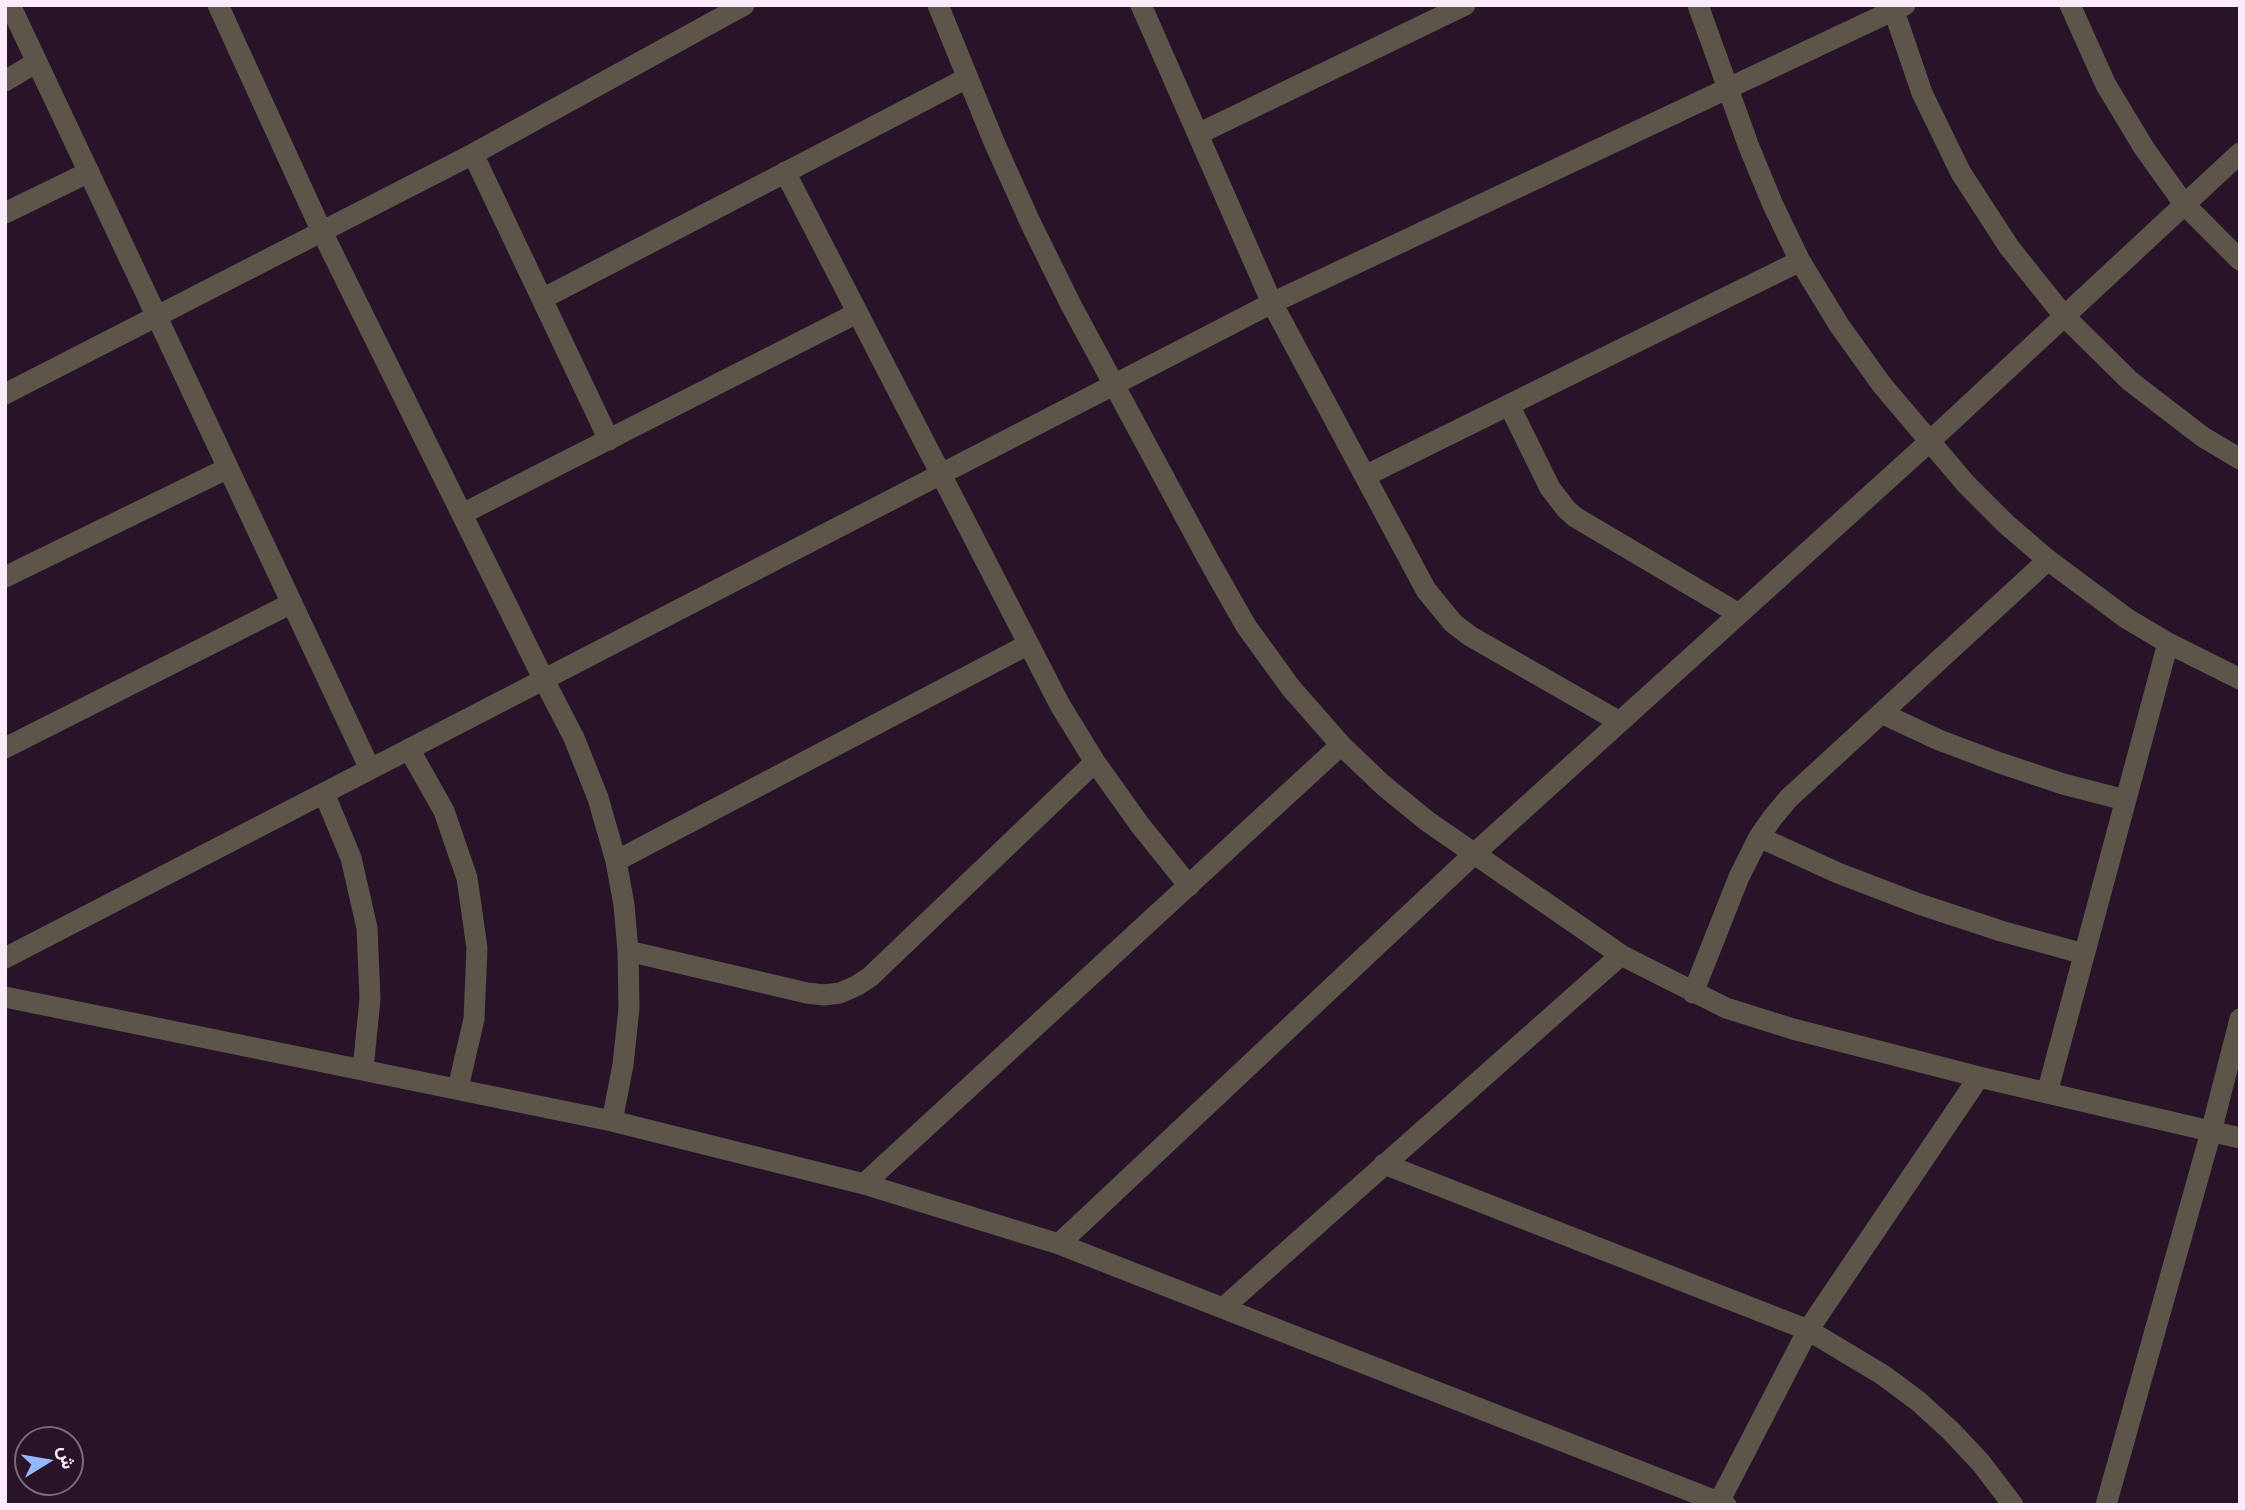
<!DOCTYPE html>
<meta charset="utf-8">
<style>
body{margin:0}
#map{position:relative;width:2245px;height:1510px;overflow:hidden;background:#281329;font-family:Merriweather,Vazirmatn,serif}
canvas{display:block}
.frame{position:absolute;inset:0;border:7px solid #faebfa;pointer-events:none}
.north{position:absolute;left:14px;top:1426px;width:70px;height:70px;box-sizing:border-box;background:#281329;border:2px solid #7c697d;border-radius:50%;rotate:79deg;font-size:19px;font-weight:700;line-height:28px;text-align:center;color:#faebfa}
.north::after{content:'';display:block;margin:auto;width:24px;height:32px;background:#95b7fd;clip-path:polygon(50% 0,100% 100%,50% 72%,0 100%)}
</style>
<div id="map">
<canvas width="2245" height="1510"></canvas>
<div class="frame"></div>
<div class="north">ش</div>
</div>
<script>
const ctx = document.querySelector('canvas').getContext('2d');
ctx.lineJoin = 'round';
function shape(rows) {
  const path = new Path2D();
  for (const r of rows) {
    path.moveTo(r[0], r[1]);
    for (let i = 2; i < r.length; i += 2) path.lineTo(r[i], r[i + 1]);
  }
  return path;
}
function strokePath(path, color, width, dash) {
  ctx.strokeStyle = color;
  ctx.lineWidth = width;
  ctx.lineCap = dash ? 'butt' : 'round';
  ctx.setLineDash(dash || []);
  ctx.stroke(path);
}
const street = shape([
 [10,5,370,769],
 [218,5,322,232,544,680,574,738,598,798,616,861,624,905,628,951,629,1008,623,1065,612,1121],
 [938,5,994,142,1031,224,1071,305,1208,559,1246,626,1291,688,1341,745,1383,785,1427,821,1621,955,1726,1008,1793,1029,1979,1077,2240,1138],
 [1141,5,1272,303,1426,590,1453,623,1470,636,1620,722],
 [1698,5,1749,147,1773,205,1800,261,1839,325,1882,385,1966,484,2006,524,2048,560,2126,618,2168,643,2240,679],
 [1892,5,1922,93,1961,173,2009,247,2064,316,2130,381,2203,437,2240,459],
 [2070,5,2106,85,2144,148,2184,204,2240,260],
 [5,81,37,62],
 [1198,134,1465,5],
 [473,154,609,440],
 [785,172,1060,705,1095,762,1140,825,1189,886],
 [5,213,89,172],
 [542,299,967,78],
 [5,394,473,154,744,5],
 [1509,405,1550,488,1566,509,1575,517,1739,614],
 [1365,476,1800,261],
 [462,514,857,313],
 [5,577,228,468],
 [1881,713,1939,740,2000,763,2063,784,2125,800],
 [5,748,292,603],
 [409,749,444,811,467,878,477,948,474,1019,458,1088],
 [324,793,351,858,367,928,370,999,363,1069],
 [1759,837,1838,873,1919,904,2001,931,2084,954],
 [616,861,1027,645],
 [628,951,807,993,824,995,840,993,856,986,870,977,1095,762],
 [5,958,1272,303,1905,5],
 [1693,993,1739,877,1759,837,1773,817,1789,798,2048,560],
 [5,997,612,1121,864,1184,1059,1244,1726,1505],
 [2047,1093,2168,643],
 [1384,1164,1808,1330,1883,1375,1918,1401,1951,1431,1981,1463,2013,1505],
 [864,1184,1341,745],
 [1059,1244,1474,854,1929,442,2240,153],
 [1223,1308,1621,955],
 [1719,1502,1808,1330,1979,1077],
 [2106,1505,2211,1132,2240,1019]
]);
strokePath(street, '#5b5649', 21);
</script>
